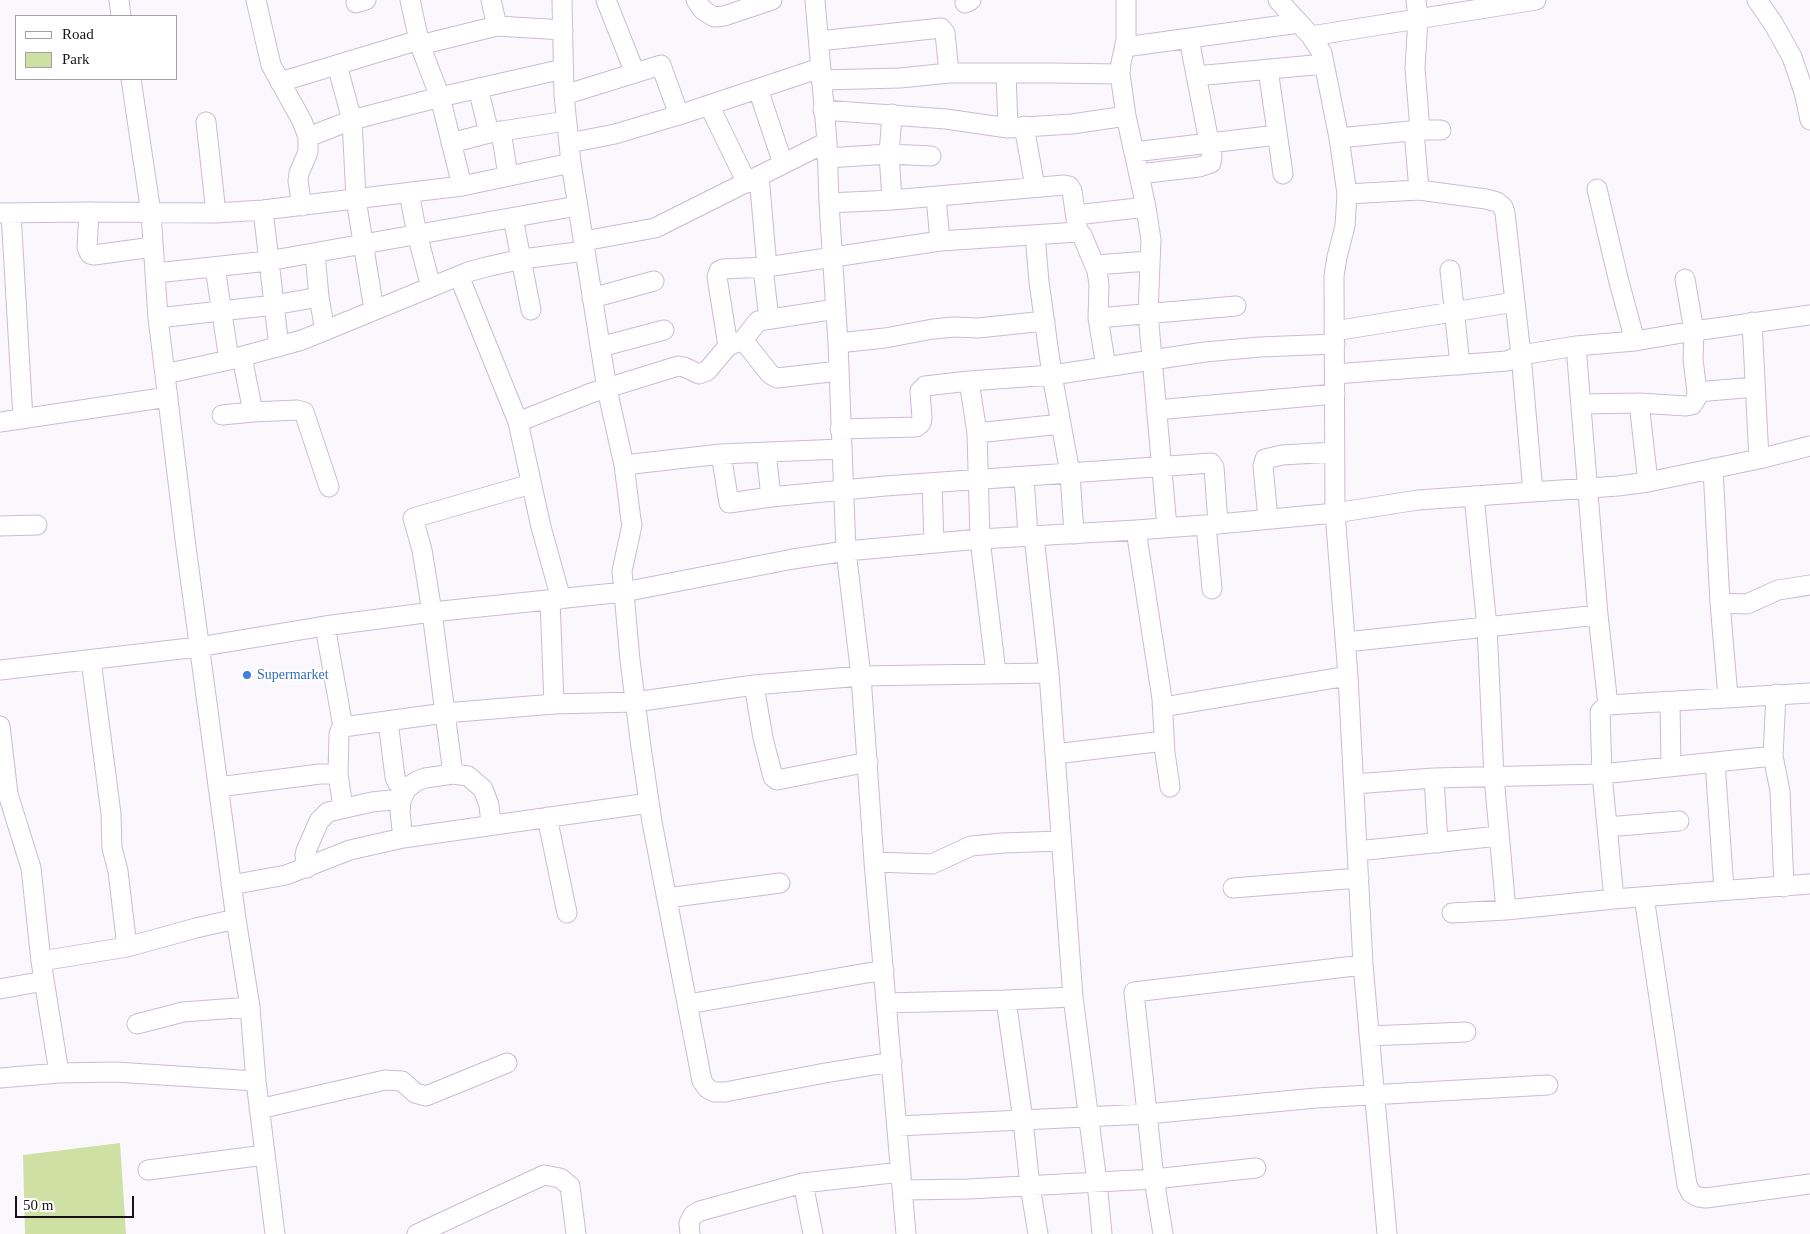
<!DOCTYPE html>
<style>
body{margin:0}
#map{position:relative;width:1810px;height:1234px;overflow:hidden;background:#fbf8fd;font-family:Georgia,serif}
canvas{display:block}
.legend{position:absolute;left:15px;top:15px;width:162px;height:65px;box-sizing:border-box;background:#fff;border:1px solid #a3a0a4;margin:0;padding:6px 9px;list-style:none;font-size:15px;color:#19121b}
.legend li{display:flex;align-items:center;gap:10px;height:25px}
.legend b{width:25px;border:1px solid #a3a0a4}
.scale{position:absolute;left:15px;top:1196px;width:119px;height:22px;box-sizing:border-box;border:2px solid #19121b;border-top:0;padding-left:6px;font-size:15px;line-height:18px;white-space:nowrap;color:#19121b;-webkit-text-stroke:4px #fff;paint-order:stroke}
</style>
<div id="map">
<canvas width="1810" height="1234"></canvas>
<ul class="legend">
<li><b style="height:6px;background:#fff"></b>Road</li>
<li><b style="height:14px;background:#cfe0a4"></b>Park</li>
</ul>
<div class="scale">50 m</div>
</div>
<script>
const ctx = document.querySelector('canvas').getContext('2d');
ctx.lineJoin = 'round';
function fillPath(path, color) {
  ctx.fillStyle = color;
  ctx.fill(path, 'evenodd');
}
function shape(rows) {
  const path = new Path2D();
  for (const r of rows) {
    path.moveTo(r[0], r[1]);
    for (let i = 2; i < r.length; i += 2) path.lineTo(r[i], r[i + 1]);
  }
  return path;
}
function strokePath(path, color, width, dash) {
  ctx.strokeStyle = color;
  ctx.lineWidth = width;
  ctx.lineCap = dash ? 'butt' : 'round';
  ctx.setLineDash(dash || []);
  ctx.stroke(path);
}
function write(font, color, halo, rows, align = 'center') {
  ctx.font = font + ' Georgia,serif';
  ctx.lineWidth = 4;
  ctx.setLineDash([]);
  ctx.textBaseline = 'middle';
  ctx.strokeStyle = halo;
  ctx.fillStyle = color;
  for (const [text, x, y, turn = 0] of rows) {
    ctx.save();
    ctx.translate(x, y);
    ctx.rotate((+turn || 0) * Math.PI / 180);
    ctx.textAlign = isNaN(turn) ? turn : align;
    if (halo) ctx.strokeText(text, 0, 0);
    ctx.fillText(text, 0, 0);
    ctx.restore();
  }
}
const green = shape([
 [120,1143,126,1234,25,1234,23,1155]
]);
const minor = shape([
 [119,0,121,16],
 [256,0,271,65,302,121,308,137,308,152,299,173,298,181,302,206],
 [410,0,420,45,440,97,462,186],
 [491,0,497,26],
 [562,0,564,95,571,163,607,389,624,465,631,520,632,525,622,571,630,660,641,747,652,822,702,1081,707,1088,714,1092,725,1092,825,1073,892,1062],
 [606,0,635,73],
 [696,0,703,10,714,17,724,16,772,0],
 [815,0,827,142,829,203,838,343,846,551,861,676,874,862,906,1234],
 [1278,0,1311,36,1322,53,1339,138,1347,194,1345,226,1337,257,1334,276,1335,513,1348,676,1363,965,1387,1234],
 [1416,0,1418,18,1415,68,1420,130],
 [1757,0,1773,23,1792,57,1804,92,1810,120],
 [356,3,366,0],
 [965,3,971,0],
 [1311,36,1536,0],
 [819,41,941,28,945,33,949,73],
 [420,45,497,26,563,30],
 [1125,47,1299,23],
 [337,65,352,120,356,199,374,310],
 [1268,69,1283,174],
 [1006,73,1008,128],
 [1120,74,1126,116,1146,207,1151,240,1148,313,1167,527],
 [1196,76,1324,64],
 [131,79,151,213,158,318,186,547,236,919,250,1007,256,1081,275,1234],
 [821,80,900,78,949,73,1054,73,1120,74,1121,63,1126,40,1126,0],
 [280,82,419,40],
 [478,88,489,133],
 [758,89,783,164],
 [564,95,661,65,679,115],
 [709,105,747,183],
 [823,110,946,119,1008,128,1072,124,1126,116],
 [206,122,216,213],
 [1024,126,1035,187],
 [501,131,508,176],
 [1414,131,1419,190],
 [308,137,352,120,440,97,563,69],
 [1339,138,1420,130,1441,130],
 [451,143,489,133,566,121],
 [569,143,615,134,679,115,820,68],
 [1134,152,1277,135],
 [827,158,889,154,931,156],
 [1139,174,1199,167,1211,163,1212,157,1189,39],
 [759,176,767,267],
 [1597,189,1619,282,1635,341],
 [409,193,417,234,431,287],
 [1347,194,1419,190,1486,199,1497,202,1503,207,1505,213,1521,355,1533,492],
 [936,197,940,241],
 [892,200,889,154,892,114],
 [829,203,892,200,1064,185,1069,186,1072,191,1078,232,1082,235,1097,271,1099,285,1098,318,1106,367],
 [263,210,279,347],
 [89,212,87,247,90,254,94,255,153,247],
 [0,213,89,212,216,213,263,210,462,186,571,163],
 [11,213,23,419],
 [1076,215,1146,207],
 [513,218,531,310],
 [1035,235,1039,282,1052,375,1070,473,1074,534],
 [584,241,655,228,827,142],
 [315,254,319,297,325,331],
 [1095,265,1149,261],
 [215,267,229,360],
 [763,268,769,319],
 [1450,270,1460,365],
 [156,273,268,261,577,206],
 [459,276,518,422,541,527,561,599],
 [592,298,654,281],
 [158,318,274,305,319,297],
 [1098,318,1236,306],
 [1752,322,1759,459],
 [1334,331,1515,302],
 [743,340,770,374,777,378,839,371],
 [838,343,885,338,933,329,954,327,978,328,1045,321],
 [728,346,717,277,719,271,723,269,767,267,940,241,1078,232],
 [1576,346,1598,615,1608,705],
 [600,347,664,330],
 [242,357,253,412],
 [165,374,229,360,302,340,468,272,486,267,522,259,585,251],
 [1335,374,1507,361,1521,355,1576,346,1635,341,1694,331,1810,315],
 [969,381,977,433,980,539,996,673],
 [1697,392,1755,387],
 [1639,403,1648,482],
 [1581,404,1639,403,1686,406,1692,405,1696,399,1697,392,1693,359,1694,331,1685,279],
 [1156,410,1335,394],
 [222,415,253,412,297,410,304,412,329,487],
 [0,422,168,397],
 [518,422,591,393,678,366,684,367,699,374,707,371,728,346,743,340,758,321,836,309],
 [840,429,916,427,921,423,922,418,920,391,925,386,969,381,1052,375,1205,352,1260,347,1335,344],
 [977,433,1061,424],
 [766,452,771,497],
 [721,454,841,449],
 [624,465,721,454,729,503,771,497,885,486,1211,463,1214,467,1218,524],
 [1713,468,1720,603,1728,697],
 [1024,477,1028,536],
 [932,483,934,543],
 [531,484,413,518,422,550,432,612,445,713,554,704,635,702,754,685,861,676,1049,673],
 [1474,496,1487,627,1494,777,1506,910],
 [1268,519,1263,466,1265,459,1282,455,1334,452],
 [1206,525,1212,589],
 [0,526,37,525],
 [1136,530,1162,699,1165,753,1170,787],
 [1034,536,1049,673,1073,997,1097,1182,1102,1234],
 [550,600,554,704],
 [1720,603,1747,604,1778,590,1810,585],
 [325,626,343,727],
 [1346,642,1598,615],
 [91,660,111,814,112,848,118,871,127,947],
 [0,670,198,647,325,626,432,612,624,592,793,559,846,551,980,539,1136,530,1218,524,1335,513,1418,500,1618,486,1648,482,1759,459,1810,446],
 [754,685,763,738,773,777,777,780,868,762],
 [1776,694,1773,756,1780,791,1784,887],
 [1670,702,1671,767],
 [1163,707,1348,676],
 [388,721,395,777,397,782,406,789],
 [0,726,8,794,31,868,41,961,59,1073],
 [1055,754,1164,741],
 [1715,762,1724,890],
 [1434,778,1438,843],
 [1354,784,1434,778,1602,774,1773,756],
 [218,787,320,774,338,774],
 [343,808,338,774,339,734,341,729,343,727,445,713,453,774],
 [547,817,567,913],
 [1607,827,1679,821],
 [403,838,400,812,401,801,406,789,417,781,425,778,453,774,468,776,483,789,489,805,491,824],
 [1357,851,1499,836],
 [874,862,932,864,971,846,1003,843,1060,841],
 [307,868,305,855,306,851,319,821,328,812,372,802,391,800,401,801],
 [231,885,286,875,350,850,403,838,649,803],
 [1233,888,1359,878],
 [1644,897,1687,1185,1691,1193,1698,1197,1706,1198,1810,1184],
 [667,898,780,883],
 [1614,899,1602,774,1600,712,1604,708,1608,705,1810,693],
 [1452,913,1506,910,1614,899,1810,884],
 [41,961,127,947,196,928,236,919],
 [0,989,44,981],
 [1006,1000,1023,1120,1030,1186,1038,1234],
 [886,1003,1006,1000,1073,997],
 [688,1004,884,970],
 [137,1024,183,1012,250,1007],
 [1369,1036,1466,1032],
 [0,1078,59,1073,115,1072,256,1081],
 [259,1109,385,1080,402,1081,415,1093,426,1096,507,1063],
 [897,1126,1147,1114,1316,1098,1548,1085],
 [148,1170,265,1155],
 [803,1183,813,1234],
 [903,1190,968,1189,1154,1179,1256,1168],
 [417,1234,544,1175,560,1178,570,1186,576,1234],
 [690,1234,689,1223,693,1215,700,1211,803,1183,901,1172],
 [1163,1234,1154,1179,1134,992,1363,965]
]);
const markers = [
 [247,675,5,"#3f7fe0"]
];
const shopNames = [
 ["Supermarket",257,675]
];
fillPath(green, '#cfe0a4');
strokePath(minor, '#cdbad4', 21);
strokePath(minor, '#fff', 19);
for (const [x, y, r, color] of markers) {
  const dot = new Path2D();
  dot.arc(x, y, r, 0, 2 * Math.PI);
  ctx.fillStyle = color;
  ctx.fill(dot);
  strokePath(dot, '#fff', 2);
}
write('14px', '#366cbe', '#fff', shopNames, 'left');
</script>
